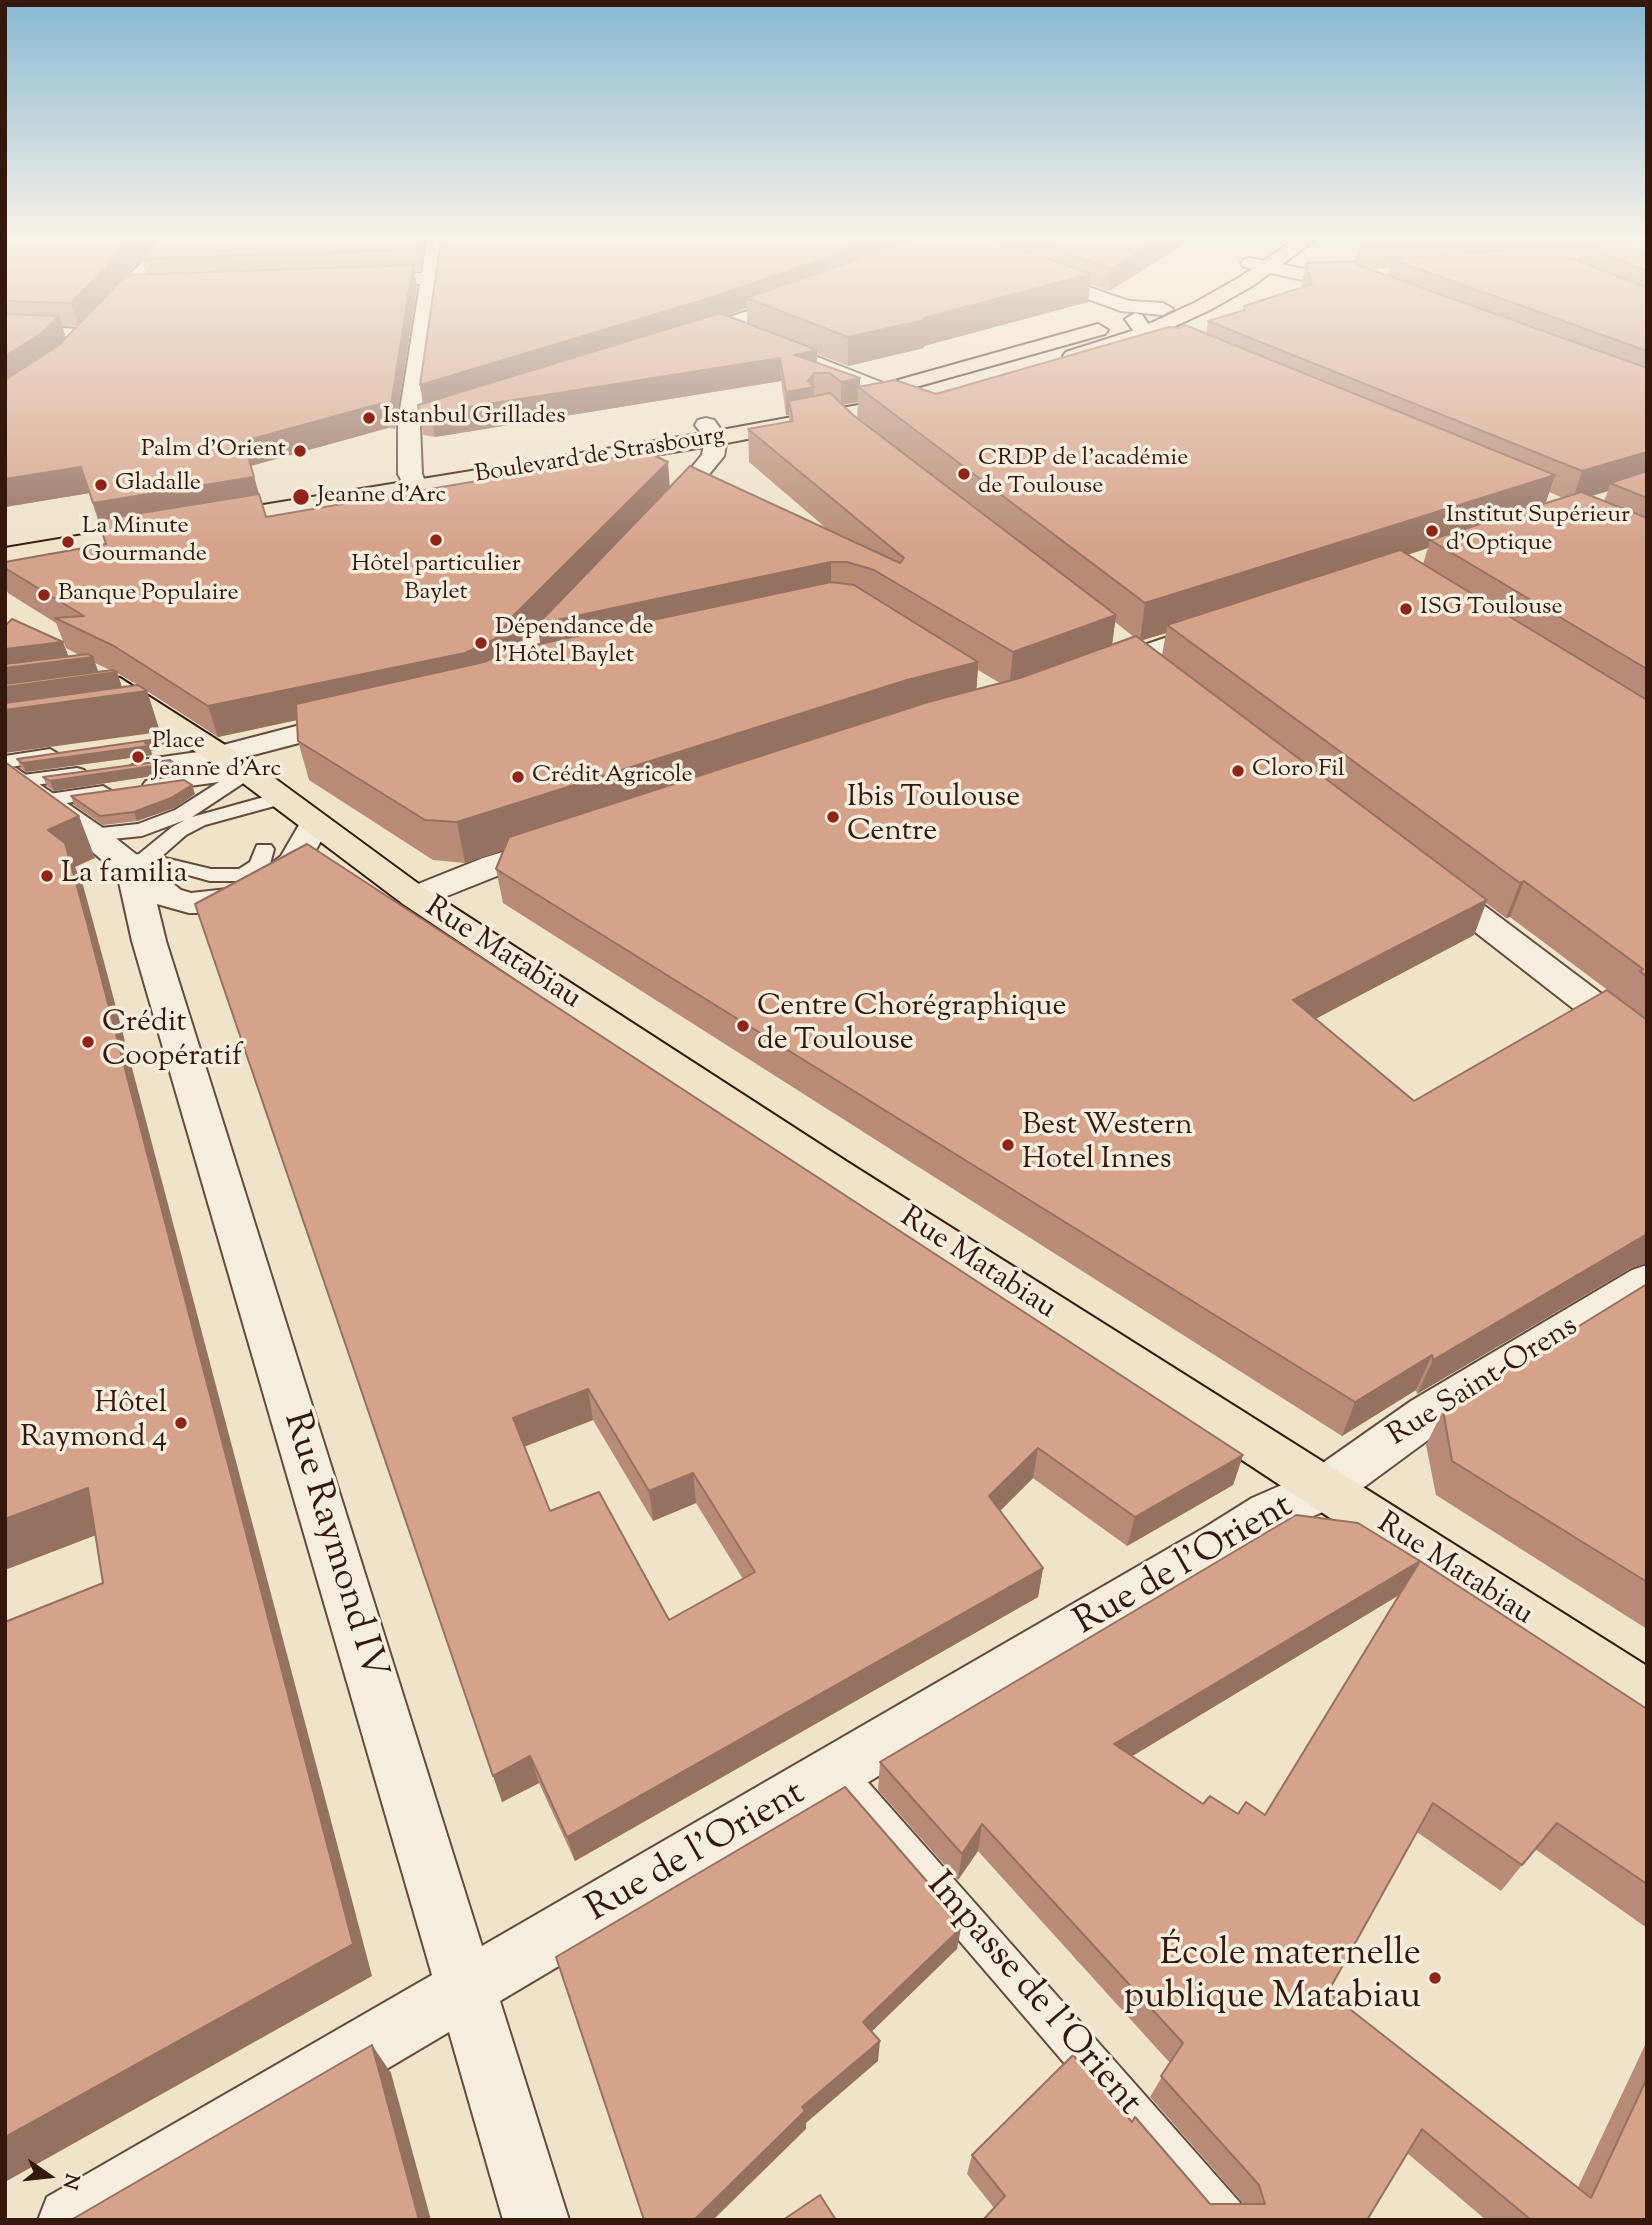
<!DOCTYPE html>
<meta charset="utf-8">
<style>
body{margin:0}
#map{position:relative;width:1652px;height:2225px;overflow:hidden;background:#efe3ca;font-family:"Sorts Mill Goudy",serif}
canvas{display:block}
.frame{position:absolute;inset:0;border:7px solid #35180c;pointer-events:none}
.north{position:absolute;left:14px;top:2141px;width:70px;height:70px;-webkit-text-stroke:5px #f5eddd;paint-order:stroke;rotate:104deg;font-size:19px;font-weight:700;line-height:28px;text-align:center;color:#35180c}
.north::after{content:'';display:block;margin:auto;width:24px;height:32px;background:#35180c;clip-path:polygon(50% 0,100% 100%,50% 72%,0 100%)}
</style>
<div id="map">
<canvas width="1652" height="2225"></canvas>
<div class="frame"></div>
<div class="north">N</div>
</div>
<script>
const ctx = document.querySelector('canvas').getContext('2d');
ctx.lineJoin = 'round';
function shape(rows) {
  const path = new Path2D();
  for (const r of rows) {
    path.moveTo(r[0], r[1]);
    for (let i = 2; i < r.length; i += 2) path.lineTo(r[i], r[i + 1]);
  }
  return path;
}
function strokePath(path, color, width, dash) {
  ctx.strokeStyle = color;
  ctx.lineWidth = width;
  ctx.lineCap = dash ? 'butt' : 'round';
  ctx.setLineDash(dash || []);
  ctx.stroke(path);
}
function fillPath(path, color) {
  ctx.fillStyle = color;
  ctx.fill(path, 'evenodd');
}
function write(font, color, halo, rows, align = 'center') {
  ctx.font = font + ' "Sorts Mill Goudy",serif';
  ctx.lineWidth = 7;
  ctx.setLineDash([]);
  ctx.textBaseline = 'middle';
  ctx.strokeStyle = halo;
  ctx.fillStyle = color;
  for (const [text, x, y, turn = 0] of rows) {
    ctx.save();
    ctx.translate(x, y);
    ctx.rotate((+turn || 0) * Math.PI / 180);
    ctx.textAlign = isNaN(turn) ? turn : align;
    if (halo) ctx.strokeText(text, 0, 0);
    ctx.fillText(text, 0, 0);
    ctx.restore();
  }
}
const lane = shape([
 [5,326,83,329,89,333,83,337,5,334,5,326],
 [50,749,60,755,57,759,5,768,5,756,50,749],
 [219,749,226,751,229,755,226,759,141,772,131,766,141,760,219,749],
 [247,766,254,768,257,772,254,776,192,817,282,792,292,798,289,802,205,825,186,835,161,857,211,869,239,869,250,862,257,845,271,845,274,849,270,864,258,876,239,881,210,881,170,870,148,868,140,874,126,874,123,870,127,864,125,860,128,856,139,854,172,827,185,820,142,836,92,841,85,839,82,835,85,831,92,829,138,824,175,810,219,782,153,791,146,789,143,785,146,781,247,766],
 [77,768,84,770,87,774,84,778,15,788,5,782,15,776,77,768],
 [103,786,113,792,110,796,42,807,35,805,32,801,35,797,42,795,103,786],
 [839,1753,851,1758,866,1780,1242,2205,1248,2220,1199,2220,842,1804,822,1770,827,1758,839,1753]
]);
const street = shape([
 [171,240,192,240,161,263,111,316,97,316,94,312,97,308,149,255,171,240],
 [427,240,445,240,421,412,471,399,479,400,482,405,479,410,420,426,422,474,427,486,423,491,415,493,407,491,398,474,398,422,420,284,364,287,355,281,364,275,422,273,427,240],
 [953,240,972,240,979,247,1111,295,1130,301,1163,303,1173,309,1163,315,1121,311,967,255,953,240],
 [1250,258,1321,272,1354,272,1363,278,1354,284,1321,284,1244,267,1241,263,1244,259,1250,258],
 [798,295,805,297,807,301,805,305,689,342,682,340,679,336,682,332,798,295],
 [769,338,891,386,895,390,891,394,884,396,877,394,762,348,759,344,762,340,769,338],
 [706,418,714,420,727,438,724,456,676,515,668,517,660,515,656,510,660,505,702,455,705,438,695,425,698,420,706,418],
 [1212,622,1222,624,1225,630,1222,636,1104,676,1094,674,1090,668,1094,662,1212,622],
 [350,712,360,715,365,721,360,727,219,764,208,761,204,755,208,749,350,712],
 [5,765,16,768,103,828,181,890,191,893,227,889,251,879,281,856,303,818,314,816,325,818,330,825,305,869,275,893,248,905,210,913,189,913,157,904,166,941,482,1946,1204,1528,1252,1498,1307,1474,1411,1401,1632,1270,1647,1265,1647,1303,1443,1429,1341,1504,1286,1528,929,1746,500,2001,569,2220,503,2220,449,2032,132,2220,38,2220,47,2197,432,1975,132,941,117,873,81,842,5,788,5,765],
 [548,838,559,841,564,848,559,855,507,872,427,904,415,907,403,904,398,897,403,890,483,858,548,838],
 [1437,876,1449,879,1647,1028,1647,1059,1634,1056,1425,893,1420,886,1425,879,1437,876]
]);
const secondary = shape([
 [1135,313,1142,315,1152,329,1194,347,1197,351,1194,355,1187,357,1138,337,1125,319,1135,313]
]);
const primary = shape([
 [1294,240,1315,240,1254,285,1210,310,1152,337,1080,360,1066,360,1063,356,1066,352,1138,329,1196,302,1240,277,1294,240],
 [1098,324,1108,330,1105,334,873,399,866,397,862,393,866,389,1098,324],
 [907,396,915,397,918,402,915,407,716,445,214,527,205,525,202,520,205,515,214,513,716,431,907,396],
 [155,523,164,525,167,530,164,535,5,563,5,548,155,523],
 [110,676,120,678,258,766,427,890,849,1163,1647,1666,1647,1721,1628,1714,821,1183,403,904,236,778,100,690,96,684,100,678,110,676]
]);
const wall = shape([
 [5,240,154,240,156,245,162,240,425,240,420,270,414,271,417,287,395,429,388,428,251,466,266,517,670,487,827,529,749,462,748,429,789,422,789,415,786,415,781,381,435,437,423,435,419,411,423,403,420,385,441,240,1191,240,1109,291,1090,284,1088,302,924,346,924,348,848,366,817,354,817,363,860,378,860,386,936,394,1206,334,1208,321,1243,310,1244,306,1301,288,1306,263,1355,261,1359,245,1367,240,1647,240,1647,1263,1631,1268,1417,1394,1416,1390,1342,1436,503,903,496,869,504,850,465,863,433,860,309,780,298,741,297,720,218,737,147,691,160,732,68,656,79,655,66,648,56,623,8,593,5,586,5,562,106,544,89,493,5,507],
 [1578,255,1577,260,1566,256],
 [145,256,142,259,146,274,126,275],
 [1389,268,1387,275,1370,269],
 [747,308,747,324,725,315],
 [62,326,77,326,66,338],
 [858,402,857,418,842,405],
 [1608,491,1604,501,1590,496],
 [1549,492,1563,498,1545,504],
 [1428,548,1423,564,1407,555],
 [1115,622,1134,637,1112,645],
 [538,625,540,644,514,650,515,648],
 [1166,633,1162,655,1142,640],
 [95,663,110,670,98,671],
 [978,670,1000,683,976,690],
 [117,673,138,685,122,687],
 [1486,903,1506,918,1510,917,1625,1003,1414,1101,1315,1019,1474,935],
 [181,745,151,751,152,755,26,772,21,768,17,759],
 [174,763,178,772,54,791,47,786,43,777],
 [192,785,195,794,174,808,137,821,103,825,74,805,71,796],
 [307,844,1243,1455,1233,1485,1127,1546,1033,1478,1000,1511,1043,1568,1038,1597,575,1861,539,1783,502,1802],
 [593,1420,653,1521,696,1503,743,1579,669,1620,550,1511,524,1447],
 [1647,1284,1647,1629,1436,1495,1426,1445,1443,1410],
 [1416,1569,1647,1709,1647,1928,1535,1849,1501,1891,1417,1832,1328,1992,1578,2187,1647,2041,1647,2220,1486,2220,1407,2153,1367,2220,994,2208,967,2174,972,2155,1132,2122,1210,2204,1244,2204,1150,2097,1170,2063,978,1851,958,1880,878,1790,880,1762],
 [1401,1594,1265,1815,1238,1814,1203,1804,1132,1756]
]);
const shadedWall = shape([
 [132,240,154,240,156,247,143,257,78,326,71,303],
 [418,240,425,240,420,270,416,249],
 [876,240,952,240,746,298,747,308,714,320,424,409,420,385],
 [1159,240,1191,240,1109,291,1111,269],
 [413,265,417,287,395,429,391,404],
 [1091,274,1088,302,924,346,924,348,848,366,848,337],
 [59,316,66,339,49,357,5,385,5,356],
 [817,350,817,373,814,373,814,410,789,401,789,415,786,415,786,392,795,355],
 [780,358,781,381,435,437,431,413],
 [860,378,860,389,858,387,858,402,841,405,841,382],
 [383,403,388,428,250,466,244,441],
 [1647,452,1647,478,1610,483,1608,491,1572,502,1582,471],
 [668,462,670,490,831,562,831,598,543,661,538,625,515,648,500,670,470,683,218,737,208,706,511,618],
 [81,467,90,493,5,507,5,479],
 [1555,475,1543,511,1430,540,1428,548,1173,630,1167,625,1166,633,1140,641,1145,603],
 [254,477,261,503,102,529,93,503],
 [1116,615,1111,652,1009,689,1013,652],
 [63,642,70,660,93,657,99,674,117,672,124,694,147,691,160,732,5,753,5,649],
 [978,662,976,700,905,718,465,863,457,822,907,680],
 [178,736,181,745,151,751,152,755,26,772,22,763,145,743],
 [174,763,178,772,54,791,50,781],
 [192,785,195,794,174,808,137,821,134,812],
 [79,816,95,858,75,867,83,885,104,962,372,1976,5,2182,5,2137,353,1944,48,830],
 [1524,881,1510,917,1506,918,1520,883],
 [1487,900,1474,935,1283,1036,1293,1000],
 [1647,1234,1647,1263,1631,1268,1417,1394,1433,1360],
 [1432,1355,1416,1390,1342,1436,1355,1402],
 [588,1389,593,1420,520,1448,513,1418],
 [1038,1448,1033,1478,985,1526,989,1496],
 [1243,1455,1233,1485,1127,1546,1135,1517],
 [693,1473,696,1503,653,1521,649,1491],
 [88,1488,112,1529,5,1570,5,1519],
 [1420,1561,1404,1592,1106,1772,1114,1744],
 [1043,1568,1038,1597,575,1861,567,1837],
 [530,1756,539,1783,502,1802,493,1776],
 [982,1824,978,1851,958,1880,962,1854],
 [961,1928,957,1949,862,2041,863,2022],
 [880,2041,878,2061,806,2123,806,2129,713,2220,694,2220,802,2107],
 [372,2045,391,2073,431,2220,419,2220]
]);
const building = shape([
 [5,240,132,240,71,303,5,301,5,240],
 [162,240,418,240,416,249,142,259,153,247,162,240],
 [441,240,876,240,713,297,420,385,441,240],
 [913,240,994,240,1091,274,923,318,925,320,848,337,746,298,913,240],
 [1030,240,1159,240,1111,269,1030,240],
 [1367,240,1424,240,1359,245,1367,240],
 [1647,240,1647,271,1581,245,1643,240,1647,240],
 [1545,247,1647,288,1647,351,1391,259,1545,247],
 [1355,261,1358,265,1647,368,1647,452,1582,471,1208,321,1245,310,1244,306,1312,284,1306,263,1355,261],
 [413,265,391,404,383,403,244,441,254,477,93,503,81,467,5,479,5,380,59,345,126,275,413,265],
 [720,313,817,350,795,355,860,378,841,382,830,373,814,373,808,381,814,387,786,392,780,358,431,413,419,411,418,405,720,313],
 [5,314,59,316,42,333,5,356,5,314],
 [1185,325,1555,475,1145,603,858,387,895,380,936,394,1169,327,1180,328,1185,325],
 [830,393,853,415,1116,615,1013,652,874,570,847,562,831,562,538,624,690,466,900,563,904,558,748,429,793,421,789,401,830,393],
 [647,452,668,462,511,618,495,639,465,653,208,706,114,646,55,618,84,616,5,568,5,562,106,544,98,520,259,494,266,517,647,452],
 [1647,471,1647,498,1610,483,1647,471],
 [1581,492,1647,518,1647,669,1430,540,1581,492],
 [1400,550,1647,700,1647,977,1640,971,1643,969,1524,881,1520,883,1167,625,1400,550],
 [831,582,854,585,978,662,907,680,457,822,425,820,298,741,296,704,484,662,516,649,831,582],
 [12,619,63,642,5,649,5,626,12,619],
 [1136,636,1487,900,1293,1000,1414,1101,1607,990,1647,1020,1647,1234,1433,1360,1432,1355,1355,1402,496,869,509,837,928,702,1020,678,1136,636],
 [88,654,93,657,5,668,5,664,88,654],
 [113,670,117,672,5,687,5,684,113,670],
 [138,685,147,691,5,710,5,703,138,685],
 [178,736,145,743,149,746,22,763,17,759,178,736],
 [170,760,174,763,50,781,43,777,170,760],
 [5,762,79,816,48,830,65,843,86,919,353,1944,5,2137,5,1622,103,1583,88,1488,5,1519,5,762],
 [184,780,192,785,171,798,134,812,100,816,71,796,184,780],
 [307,844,1243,1455,1135,1517,1038,1448,989,1496,1043,1568,567,1837,530,1756,493,1776,195,904,307,844],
 [588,1389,649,1491,693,1473,755,1572,669,1620,599,1492,550,1511,513,1418,588,1389],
 [1647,1284,1647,1582,1452,1461,1443,1410,1647,1284],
 [1296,1515,1358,1523,1420,1561,1114,1744,1203,1804,1210,1796,1238,1814,1246,1802,1265,1815,1420,1561,1647,1709,1647,1884,1557,1823,1522,1865,1433,1803,1328,1992,1591,2198,1647,2078,1647,2220,1531,2220,1422,2129,1367,2220,983,2220,1005,2196,972,2155,1073,2055,1132,2122,1135,2117,1210,2204,1265,2204,1259,2185,1161,2076,1183,2043,982,1824,962,1854,880,1762,1296,1515],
 [845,1787,937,1893,934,1897,961,1928,863,2022,880,2041,802,2107,805,2111,694,2220,644,2220,556,1957,845,1787],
 [372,2045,419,2220,71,2220,372,2045],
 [820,2195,836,2220,783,2220,820,2195]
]);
const markers = [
 [369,418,7,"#8f2418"],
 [300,451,7,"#8f2418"],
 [964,474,7,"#8f2418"],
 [101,485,7,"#8f2418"],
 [301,497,9,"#8f2418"],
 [1432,531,7,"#8f2418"],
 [436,540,7,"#8f2418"],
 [68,542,7,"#8f2418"],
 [44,595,7,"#8f2418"],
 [1406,609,7,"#8f2418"],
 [481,643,7,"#8f2418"],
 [138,757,7,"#8f2418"],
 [1238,771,7,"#8f2418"],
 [518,777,7,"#8f2418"],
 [833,817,7,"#8f2418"],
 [47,876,7,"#8f2418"],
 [743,1026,7,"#8f2418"],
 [88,1042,7,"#8f2418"],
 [1008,1145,7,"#8f2418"],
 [181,1423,7,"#8f2418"],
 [1435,1978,7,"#8f2418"]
];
const farPoinames = [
 ["Istanbul Grillades",383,418],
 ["Palm d'Orient",286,451,"right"],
 ["CRDP de l'académie",978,460],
 ["de Toulouse",978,488],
 ["Gladalle",115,485],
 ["Jeanne d'Arc",317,497],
 ["Institut Supérieur",1446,517],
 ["d'Optique",1446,545],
 ["La Minute",82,528],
 ["Gourmande",82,556],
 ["Hôtel particulier",436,566,"center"],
 ["Baylet",436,594,"center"],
 ["Banque Populaire",58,595],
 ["ISG Toulouse",1420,609],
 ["Dépendance de",495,629],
 ["l'Hôtel Baylet",495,657],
 ["Place",152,743],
 ["Jeanne d'Arc",152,771],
 ["Cloro Fil",1252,771],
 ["Crédit Agricole",532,777]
];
const farStreetnames = [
 ["Boulevard de Strasbourg",600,457,-9]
];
const poiNames = [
 ["Ibis Toulouse",847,800],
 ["Centre",847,834],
 ["La familia",61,876],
 ["Centre Chorégraphique",757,1009],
 ["de Toulouse",757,1043],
 ["Crédit",102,1025],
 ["Coopératif",102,1059],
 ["Best Western",1022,1128],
 ["Hotel Innes",1022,1162],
 ["Hôtel",167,1406,"right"],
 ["Raymond 4",167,1440,"right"]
];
const streetNames = [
 ["Rue Matabiau",502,955,33],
 ["Rue Matabiau",977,1265,33],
 ["Rue Saint-Orens",1484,1383,-32],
 ["Rue Matabiau",1454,1571,33]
];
const nearStreetnames = [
 ["Rue Raymond IV",332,1546,73],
 ["Rue de l'Orient",1185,1567,-30],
 ["Rue de l'Orient",697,1854,-30],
 ["Impasse de l'Orient",1032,1996,49]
];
const nearPoinames = [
 ["École maternelle",1421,1957],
 ["publique Matabiau",1421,2000]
];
strokePath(lane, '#644b3c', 4);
strokePath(street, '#644b3c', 4);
strokePath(secondary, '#35180c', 4);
strokePath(primary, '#35180c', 4);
fillPath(lane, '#f5eddd');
fillPath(street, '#f5eddd');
fillPath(secondary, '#f5eddd');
fillPath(primary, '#efe3ca');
fillPath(wall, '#b78b77');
fillPath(shadedWall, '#957161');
fillPath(building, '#d5a28a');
strokePath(building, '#957161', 2);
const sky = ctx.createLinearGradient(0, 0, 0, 552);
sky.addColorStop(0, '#89b8d3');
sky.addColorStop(0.43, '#f8f2e7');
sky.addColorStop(1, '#f8f2e700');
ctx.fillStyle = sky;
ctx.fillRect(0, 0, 1652, 552);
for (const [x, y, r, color] of markers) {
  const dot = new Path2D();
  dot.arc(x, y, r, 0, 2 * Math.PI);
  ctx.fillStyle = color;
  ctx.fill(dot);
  strokePath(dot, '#f5eddd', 2.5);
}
write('24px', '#35180c', '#f5eddd', farPoinames, 'left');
write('24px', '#35180c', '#f5eddd', farStreetnames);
write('30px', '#35180c', '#f5eddd', poiNames, 'left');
write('30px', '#35180c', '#f5eddd', streetNames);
write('37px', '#35180c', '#f5eddd', nearStreetnames);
write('37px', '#35180c', '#f5eddd', nearPoinames, 'right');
</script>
